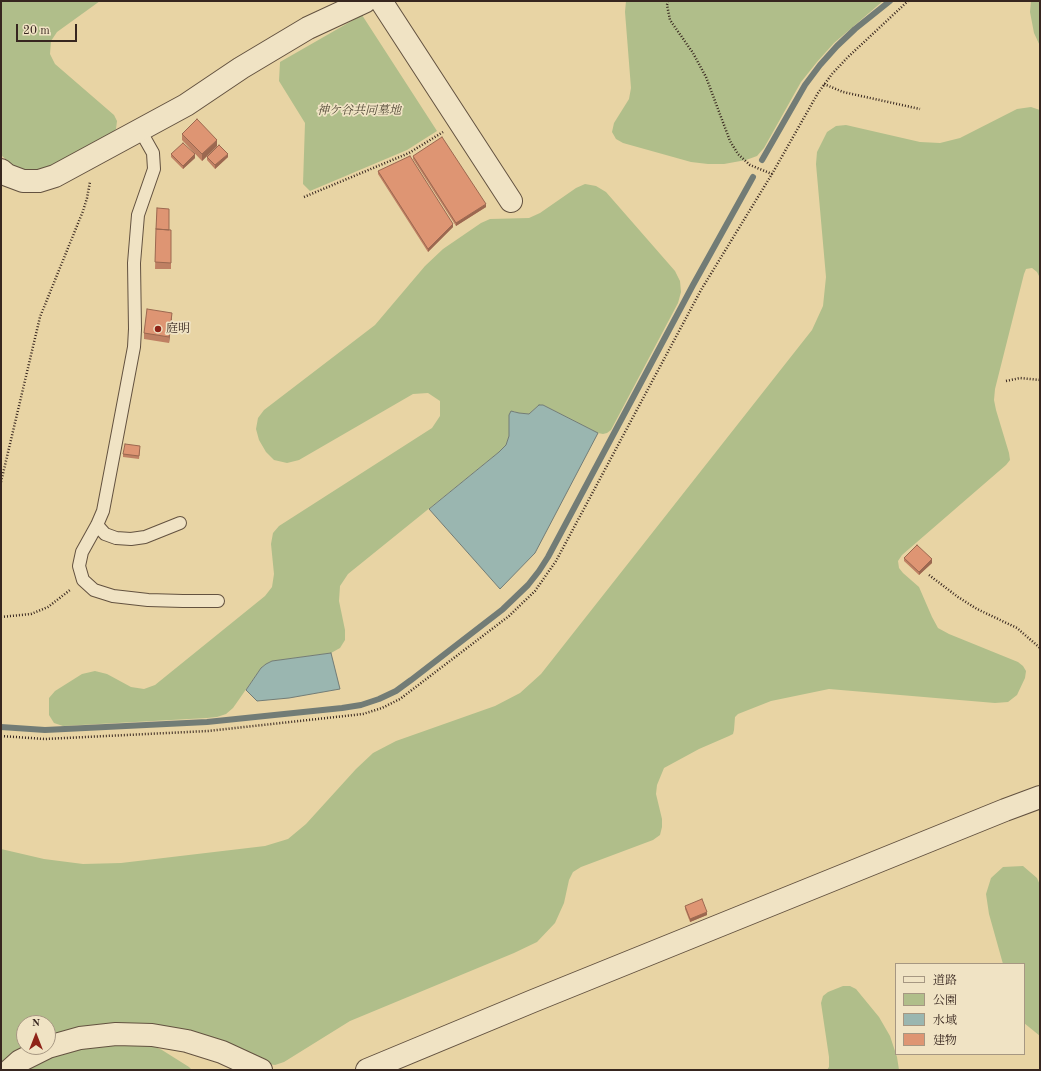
<!DOCTYPE html>
<meta charset="utf-8">
<style>
body{margin:0}
#map{position:relative;width:1041px;height:1071px;overflow:hidden;background:#e8d4a4;font-family:"Old Standard TT","Noto Serif JP",serif}
canvas{display:block}
.frame{position:absolute;inset:0;border:2px solid #37261f;pointer-events:none}
.legend{position:absolute;left:895px;top:963px;width:130px;height:92px;box-sizing:border-box;background:#f0e3c4;border:1px solid #a69782;margin:0;padding:5px 7px;list-style:none;font-size:12px;color:#37261f}
.legend li{display:flex;align-items:center;gap:8px;height:20px}
.legend b{width:20px;border:1px solid #a69782}
.north{position:absolute;left:16px;top:1015px;width:40px;height:40px;box-sizing:border-box;background:#f0e3c4;border:1px solid #a69782;border-radius:50%;rotate:0deg;font-size:11px;font-weight:700;line-height:16px;text-align:center;color:#37261f}
.north::after{content:'';display:block;margin:auto;width:14px;height:18px;background:#8f2418;clip-path:polygon(50% 0,100% 100%,50% 72%,0 100%)}
.scale{position:absolute;left:16px;top:24px;width:61px;height:18px;box-sizing:border-box;border:2px solid #37261f;border-top:0;padding-left:5px;font-size:12px;line-height:14px;white-space:nowrap;color:#37261f;-webkit-text-stroke:3px #f0e3c4;paint-order:stroke}
</style>
<div id="map">
<canvas width="1041" height="1071"></canvas>
<div class="frame"></div>
<ul class="legend">
<li><b style="height:5px;background:#f0e3c4"></b>道路</li>
<li><b style="height:11px;background:#b0be8a"></b>公園</li>
<li><b style="height:11px;background:#9ab6b0"></b>水域</li>
<li><b style="height:11px;background:#de9573"></b>建物</li>
</ul>
<div class="north">N</div>
<div class="scale">20 m</div>
</div>
<script>
const ctx = document.querySelector('canvas').getContext('2d');
ctx.lineJoin = 'round';
function fillPath(path, color) {
  ctx.fillStyle = color;
  ctx.fill(path, 'evenodd');
}
function shape(rows) {
  const path = new Path2D();
  for (const r of rows) {
    path.moveTo(r[0], r[1]);
    for (let i = 2; i < r.length; i += 2) path.lineTo(r[i], r[i + 1]);
  }
  return path;
}
function strokePath(path, color, width, dash) {
  ctx.strokeStyle = color;
  ctx.lineWidth = width;
  ctx.lineCap = dash ? 'butt' : 'round';
  ctx.setLineDash(dash || []);
  ctx.stroke(path);
}
function write(font, color, halo, rows, align = 'center') {
  ctx.font = font + ' "Old Standard TT","Noto Serif JP",serif';
  ctx.lineWidth = 3.5;
  ctx.setLineDash([]);
  ctx.textBaseline = 'middle';
  ctx.strokeStyle = halo;
  ctx.fillStyle = color;
  for (const [text, x, y, turn = 0] of rows) {
    ctx.save();
    ctx.translate(x, y);
    ctx.rotate((+turn || 0) * Math.PI / 180);
    ctx.textAlign = isNaN(turn) ? turn : align;
    if (halo) ctx.strokeText(text, 0, 0);
    ctx.fillText(text, 0, 0);
    ctx.restore();
  }
}
const green = shape([
 [1,1,100,1,57,32,51,41,50,54,55,64,114,115,117,121,116,129,111,134,51,167,38,171,25,170,13,166,1,155],
 [626,1,883,1,834,43,817,62,801,82,764,148,757,156,746,160,724,164,708,164,691,162,623,143,616,139,612,132,614,123,629,99,631,88,625,12],
 [1031,1,1040,1,1040,46,1034,33,1030,12],
 [362,15,437,131,407,150,310,191,303,184,305,123,279,81,280,62],
 [1031,107,1040,110,1040,278,1037,272,1032,268,1026,269,1024,274,995,389,994,400,996,410,1009,453,1010,460,1006,465,902,555,898,561,899,568,903,573,919,587,932,617,938,628,949,634,1018,662,1023,666,1026,671,1025,678,1017,695,1008,702,995,703,829,689,771,701,738,714,735,717,734,730,733,734,729,736,699,749,664,768,657,785,656,794,662,819,662,827,660,835,653,840,581,867,573,872,569,880,564,903,555,923,537,942,514,953,350,1021,284,1062,275,1065,267,1064,225,1045,48,1039,48,1023,24,1023,24,1047,1,1067,1,849,44,859,83,864,121,863,265,846,288,839,306,824,356,769,373,753,396,741,495,706,520,693,541,674,812,330,823,306,826,277,816,164,817,152,827,132,836,126,846,125,920,142,940,143,960,138,1017,109],
 [585,184,596,186,606,192,675,271,680,281,681,292,678,303,611,430,607,433,603,434,598,433,543,405,539,405,529,414,517,413,514,411,509,415,509,436,506,445,499,452,348,574,340,586,339,601,345,630,345,640,340,648,331,653,272,661,266,664,261,668,233,708,226,714,217,717,207,718,63,726,54,723,49,715,49,698,55,691,82,674,95,671,107,674,131,687,144,689,155,685,265,596,272,587,274,574,271,544,273,533,279,526,432,428,440,416,440,401,428,393,413,394,299,460,287,463,274,460,266,452,259,440,256,429,258,418,264,410,375,325,425,266,443,249,481,223,490,219,529,218,540,213,576,188],
 [1023,866,1037,878,1040,885,1040,1036,1024,1023,1024,964,1003,964,989,914,986,894,991,878,1003,867],
 [843,986,850,986,856,989,879,1017,890,1036,897,1057,899,1070,827,1070,829,1067,829,1057,821,1003,823,996,828,992],
 [116,1042,151,1045,162,1050,189,1067,192,1070,21,1070,48,1055]
]);
const water = shape([
 [539,405,543,405,598,433,535,553,500,589,429,509,499,452,506,445,509,436,509,415,511,411,519,413,529,414,539,405],
 [331,653,340,689,289,698,257,701,246,690,261,668,266,664,272,661,331,653]
]);
const stream = shape([
 [762,160,805,85,820,65,837,46,855,29,890,1],
 [1,727,45,730,207,722,342,708,361,705,379,699,396,691,411,680,503,609,528,585,539,571,548,557,693,285,753,177]
]);
const path = shape([
 [668,1,667,5,670,20,693,53,706,77,730,141,738,154,750,165,772,174],
 [824,84,843,92,920,109],
 [304,197,409,153,443,132],
 [1006,381,1020,378,1040,380],
 [1,482,40,317,83,211,87,198,90,182],
 [929,575,958,597,977,609,1017,628,1040,648],
 [1,617,31,614,48,607,70,590],
 [1,736,45,739,208,731,363,714,382,708,400,699,509,616,535,591,556,561,701,290,772,174,818,93,832,74,848,57,908,1]
]);
const service = shape([
 [140,130,153,153,154,169,138,215,134,263,135,329,134,347,103,511,97,525,82,552,79,566,83,580,94,590,113,596,148,600,183,601,218,601],
 [97,525,105,534,116,538,131,539,145,537,180,523]
]);
const minor = shape([
 [381,1,511,201],
 [48,1047,80,1038,116,1034,152,1035,187,1041,222,1052,261,1070],
 [10,1070,20,1061,48,1047],
 [367,1070,533,1001,1005,810,1040,797]
]);
const tertiary = shape([
 [1,170,7,175,23,181,39,181,55,176,186,105,241,68,308,28,366,1]
]);
const wall = shape([
 [182,134,217,146,202,161,182,140],
 [171,154,195,158,183,169,171,157],
 [413,156,486,207,456,226,413,159],
 [207,157,228,157,215,169,207,160],
 [378,171,453,227,428,252,378,174],
 [157,208,169,230,171,230,171,269,155,269],
 [172,319,169,343,144,339,144,333],
 [140,449,139,459,123,457,123,454],
 [904,558,932,563,919,575,904,561],
 [685,906,707,915,690,922,685,909]
]);
const shadedWall = shape([
 [217,140,217,146,202,161,202,154],
 [195,154,195,158,183,169,183,166],
 [228,154,228,157,215,169,215,165],
 [486,204,486,207,456,226,456,223],
 [453,224,453,227,428,252,428,249],
 [172,313,172,319,169,343,169,337],
 [932,559,932,563,919,575,919,572],
 [707,912,707,915,690,922,690,919]
]);
const building = shape([
 [197,119,217,140,202,154,182,134,197,119],
 [442,137,486,204,456,223,413,156,442,137],
 [183,143,195,154,183,166,171,154,183,143],
 [219,145,228,154,215,165,207,157,219,145],
 [410,156,453,224,428,249,378,171,410,156],
 [157,208,169,209,169,230,156,229,157,208],
 [156,229,171,230,171,263,155,262,156,229],
 [147,309,172,313,169,337,144,333,147,309],
 [125,444,140,446,139,456,123,454,125,444],
 [917,545,932,559,919,572,904,558,917,545],
 [702,899,707,912,690,919,685,906,702,899]
]);
const markers = [
 [158,329,4,"#8f2418"]
];
const parkNames = [
 ["神ケ谷共同墓地",359,111]
];
const poiNames = [
 ["庭明",166,329]
];
fillPath(green, '#b0be8a');
fillPath(water, '#9ab6b0');
strokePath(water, '#727c76', 1);
strokePath(stream, '#727c76', 6);
strokePath(service, '#635240', 14);
strokePath(minor, '#635240', 24);
strokePath(tertiary, '#635240', 24);
strokePath(path, '#37261f', 2.5, [1, 2]);
strokePath(service, '#f0e3c4', 12);
strokePath(minor, '#f0e3c4', 22);
strokePath(tertiary, '#f0e3c4', 22);
fillPath(wall, '#bf8063');
fillPath(shadedWall, '#9b6850');
fillPath(building, '#de9573');
strokePath(building, '#9b6850', 1);
for (const [x, y, r, color] of markers) {
  const dot = new Path2D();
  dot.arc(x, y, r, 0, 2 * Math.PI);
  ctx.fillStyle = color;
  ctx.fill(dot);
  strokePath(dot, '#f0e3c4', 1.5);
}
write('italic 12px', '#554c3a', '#f0e3c4', parkNames);
write('12px', '#37261f', '#f0e3c4', poiNames, 'left');
</script>
